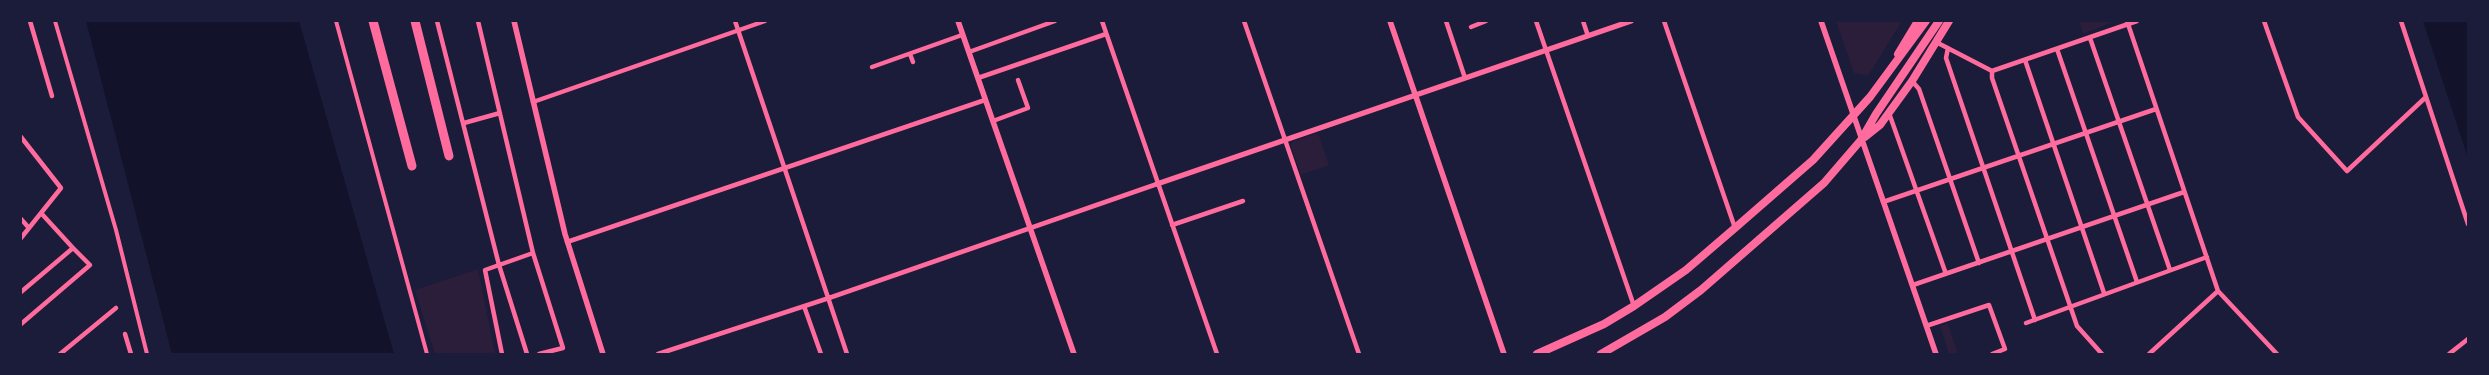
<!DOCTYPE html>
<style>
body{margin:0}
#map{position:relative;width:2489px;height:375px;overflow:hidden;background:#1b1b3a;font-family:"PT Sans",sans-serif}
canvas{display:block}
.frame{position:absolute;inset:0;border:22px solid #1b1b3a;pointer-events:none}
</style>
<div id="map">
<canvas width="2489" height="375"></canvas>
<div class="frame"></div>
</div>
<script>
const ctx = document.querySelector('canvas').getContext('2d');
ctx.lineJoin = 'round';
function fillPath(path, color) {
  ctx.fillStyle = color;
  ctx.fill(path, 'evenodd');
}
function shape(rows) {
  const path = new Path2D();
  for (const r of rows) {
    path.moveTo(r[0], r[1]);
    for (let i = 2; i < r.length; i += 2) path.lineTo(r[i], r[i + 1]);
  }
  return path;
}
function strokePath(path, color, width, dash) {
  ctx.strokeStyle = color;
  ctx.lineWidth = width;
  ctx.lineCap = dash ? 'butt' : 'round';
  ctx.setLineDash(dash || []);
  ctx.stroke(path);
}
const green = shape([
 [1836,21,1902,21,1868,76,1854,73],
 [2079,21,2115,21,2083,34],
 [1318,133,1329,165,1301,175,1291,146,1292,142],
 [478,269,495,354,435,354,415,290],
 [1948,324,1958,354,1949,354,1940,326]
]);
const water = shape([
 [86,21,299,21,394,354,172,354],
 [2423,21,2468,21,2468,158]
]);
const pedestrian = shape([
 [55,21,116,230,147,354],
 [336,21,427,354]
]);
const minor = shape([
 [30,21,52,96],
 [437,21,499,265,527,354],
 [478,21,533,253,563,348,539,354],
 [735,21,847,354],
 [1102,21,1217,354],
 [1244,21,1359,354],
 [1446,21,1465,78],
 [1536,21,1634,306],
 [1583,21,1588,36],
 [1664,21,1735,228],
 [2127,21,2218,291,2277,354],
 [2264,21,2298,117,2347,171,2426,97],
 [2401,21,2468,224],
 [1471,27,1486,21],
 [2090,38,2170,270],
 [1936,42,1992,71,2137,21],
 [1948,48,1946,58,2035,320],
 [2057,49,2137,282],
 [969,52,1055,21],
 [910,54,913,62],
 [2025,60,2104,293],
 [872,67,962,35],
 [1992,71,1992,78,2077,326,2102,354],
 [978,78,1106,34],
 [1912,81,1919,89,1979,263],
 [533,102,765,21],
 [1889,113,1946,274],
 [993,121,1028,108,1018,80],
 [464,123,500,113],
 [21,137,61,188,21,238],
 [1883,202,2156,109],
 [21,219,29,228],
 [1172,225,1243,201],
 [567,242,985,100],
 [1913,285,2184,192],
 [21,292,73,248,41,213],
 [804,306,821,354],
 [2026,323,2207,257],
 [21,324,90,265,73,248],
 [1926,326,1989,305,2005,349,1992,354],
 [125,334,131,354],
 [60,354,116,308],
 [502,354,485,270,533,253],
 [658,354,829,298,1157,184],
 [2149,354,2218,291],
 [2449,354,2468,339]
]);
const tertiary = shape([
 [514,21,565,234,603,354],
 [958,21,1074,354],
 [1390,21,1504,354],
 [1821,21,1936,354],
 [1157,184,1631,21]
]);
const primary = shape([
 [1898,54,1918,21],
 [1865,137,1880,125,1912,81,1949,21],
 [1537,354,1604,324,1634,306,1686,270,1735,228,1813,160,1870,97,1926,21],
 [1601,354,1665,317,1701,290,1824,183,1861,140,1876,114,1939,21]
]);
const motorway = shape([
 [373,21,412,166],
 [415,21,449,156]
]);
fillPath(green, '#2a1e3b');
fillPath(water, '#12122b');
strokePath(pedestrian, '#ff6b9d', 4);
strokePath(minor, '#ff6b9d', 4.5);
strokePath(tertiary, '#ff6b9d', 5.5);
strokePath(primary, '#ff6b9d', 8);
strokePath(motorway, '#ff6b9d', 9);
</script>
